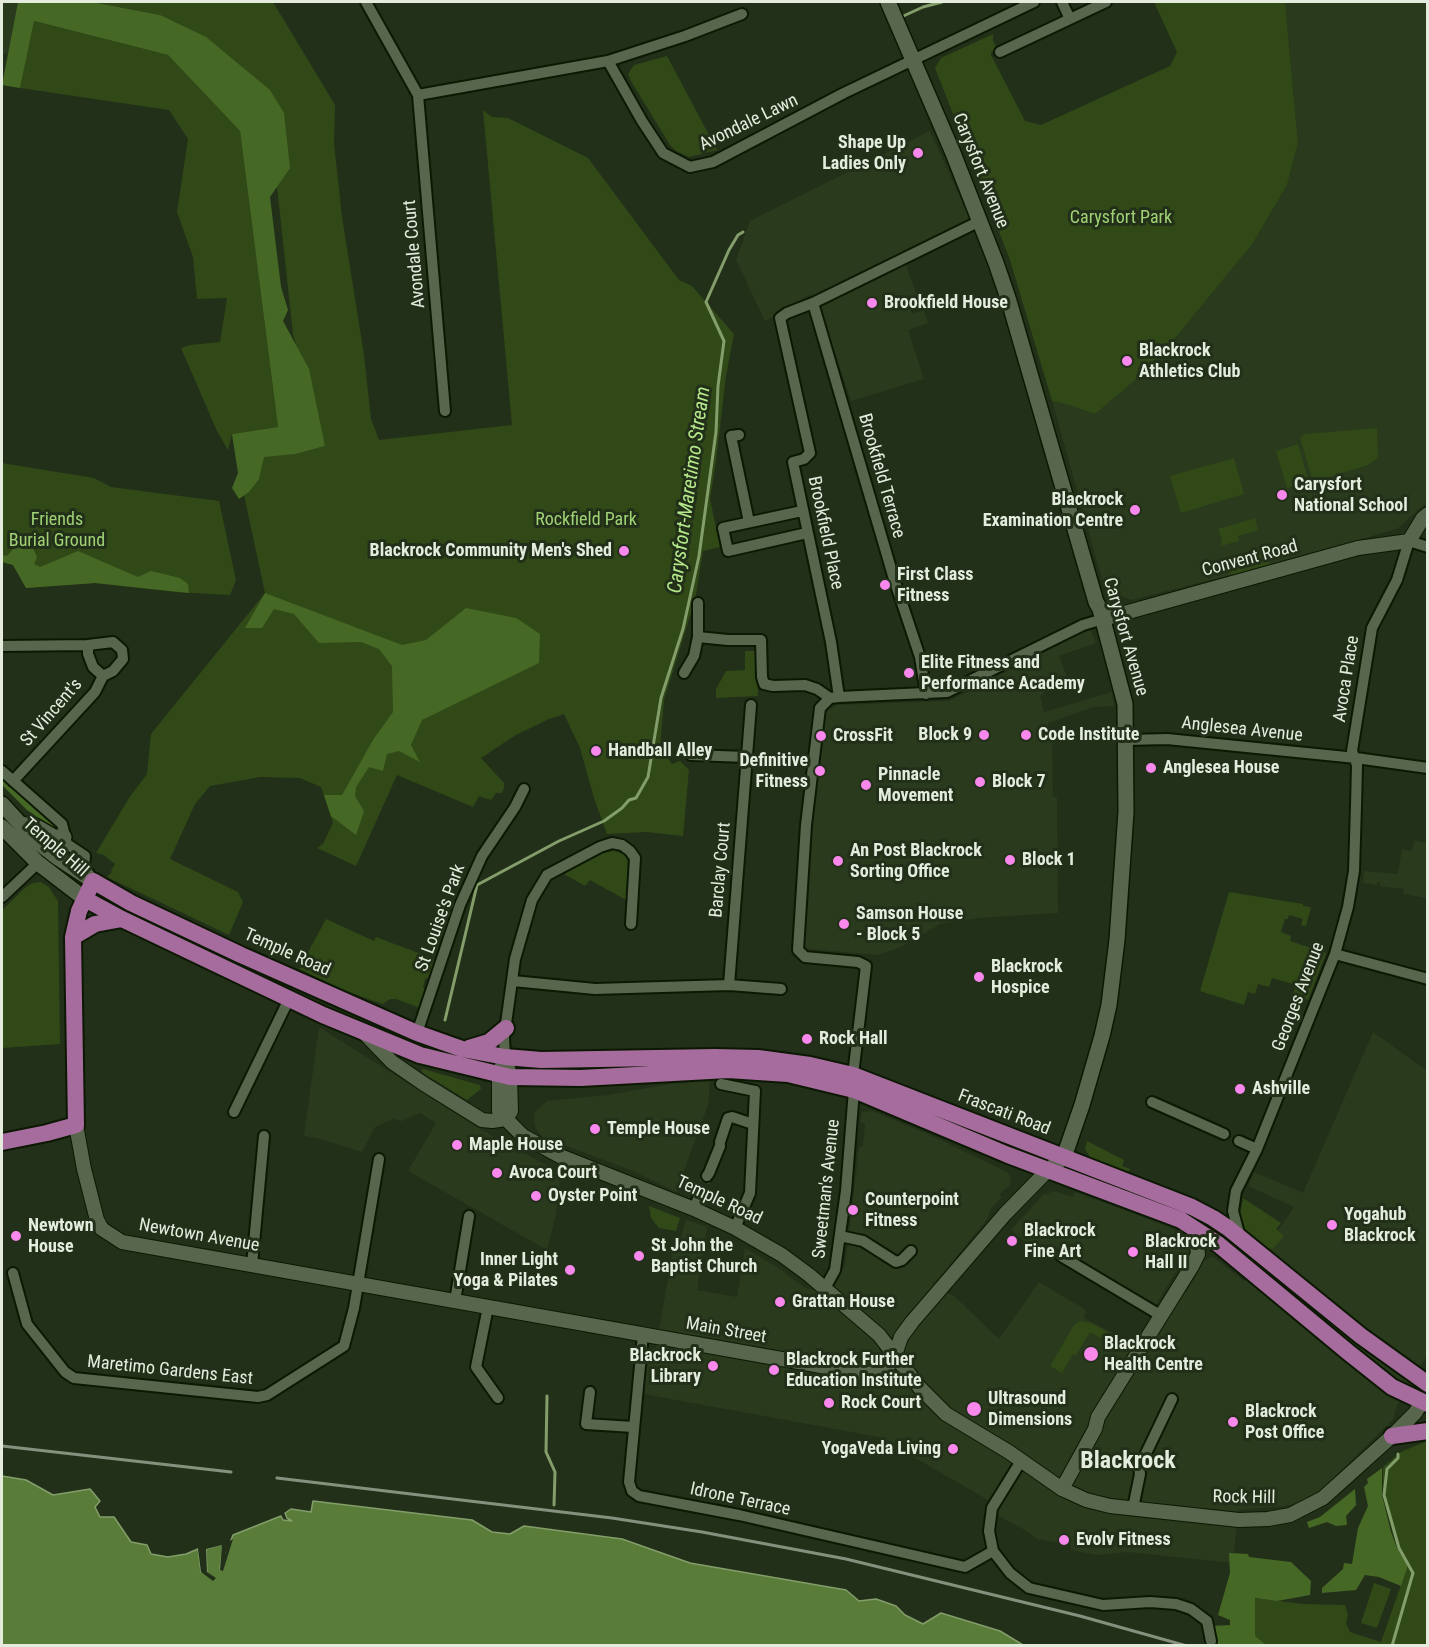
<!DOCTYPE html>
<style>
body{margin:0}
#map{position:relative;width:1429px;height:1647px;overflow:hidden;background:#233019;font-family:"Roboto Condensed",sans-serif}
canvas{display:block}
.frame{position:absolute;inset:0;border:3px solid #e4ecde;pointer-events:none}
</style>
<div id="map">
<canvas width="1429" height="1647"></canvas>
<div class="frame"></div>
</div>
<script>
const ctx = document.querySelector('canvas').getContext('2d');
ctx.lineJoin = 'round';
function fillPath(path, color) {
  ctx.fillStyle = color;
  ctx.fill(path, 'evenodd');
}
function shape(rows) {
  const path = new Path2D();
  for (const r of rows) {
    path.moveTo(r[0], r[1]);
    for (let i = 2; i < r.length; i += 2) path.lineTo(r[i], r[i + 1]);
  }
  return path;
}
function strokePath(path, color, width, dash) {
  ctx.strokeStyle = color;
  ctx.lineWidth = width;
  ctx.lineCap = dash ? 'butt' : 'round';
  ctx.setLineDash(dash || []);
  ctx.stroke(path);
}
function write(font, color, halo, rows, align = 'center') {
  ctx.font = font + ' "Roboto Condensed",sans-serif';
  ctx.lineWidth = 6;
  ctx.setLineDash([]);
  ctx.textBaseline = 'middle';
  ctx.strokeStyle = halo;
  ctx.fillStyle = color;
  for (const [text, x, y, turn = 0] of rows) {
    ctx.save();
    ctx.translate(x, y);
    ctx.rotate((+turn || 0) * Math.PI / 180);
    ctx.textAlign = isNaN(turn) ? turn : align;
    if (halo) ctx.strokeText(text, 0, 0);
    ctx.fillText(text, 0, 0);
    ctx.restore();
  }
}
const built = shape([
 [2,2,18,2,8,54,2,53],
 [1285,2,1427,2,1427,502,1397,529,1232,575,1131,600,1105,590,1052,401,1066,404,1095,414,1133,382,1167,348,1253,243,1287,185,1298,143],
 [930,131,968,215,967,222,816,296,809,295,802,299,797,306,765,321,736,260,750,221],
 [905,262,918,299,909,302,912,314,924,310,928,323,908,330,924,379,851,401,819,305],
 [1086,631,1091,631,1096,643,1059,656,1070,684,1046,691,1040,696,1044,712,1112,692,1114,706,1093,707,1048,723,1048,740,1052,743,1053,797,1057,798,1058,913,978,918,940,924,901,947,878,955,800,948,824,711,837,705,949,701],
 [1414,840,1427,843,1426,898,1403,894,1404,889,1380,886,1380,883,1377,882,1377,885,1363,883,1364,871,1398,874,1402,849,1412,851],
 [319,1027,480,1129,561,1173,555,1219,547,1250,408,1171,436,1123,420,1113,402,1121,393,1119,375,1127,362,1152,317,1138,304,1136],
 [1373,1032,1427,1071,1427,1355,1396,1408,1394,1418,1323,1489,1299,1503,1284,1506,1238,1510,1233,1563,1128,1552,1097,1555,1071,1550,1071,1545,1037,1539,1023,1529,999,1516,990,1506,988,1500,879,1437,643,1394,647,1349,656,1348,673,1250,677,1250,686,1220,707,1227,697,1290,737,1297,745,1248,780,1269,805,1288,827,1293,845,1266,859,1148,863,1145,865,1124,860,1122,862,1112,872,1111,930,1135,1007,1172,1011,1177,1010,1185,999,1194,1002,1197,991,1209,987,1219,943,1273,934,1283,931,1281,939,1291,953,1295,999,1339,1039,1282,1086,1310,1084,1318,1138,1346,1158,1314,1186,1292,1205,1260,1213,1257,1244,1281,1294,1207,1248,1186,1254,1172,1303,1193],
 [710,1081,708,1105,676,1192,633,1171,543,1137,536,1129,534,1120,535,1112,547,1101,608,1095,671,1084],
 [1054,1191,1073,1197,1075,1192,1164,1225,1186,1236,1190,1248,1156,1305,1055,1247,1046,1259,1011,1230,1043,1195]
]);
const green = shape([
 [92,2,273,2,335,105,334,143,342,217,364,355,371,419,379,440,512,425,483,110,492,117,508,118,588,158,679,280,692,286,734,334,726,376,716,461,710,499,720,547,703,551,695,600,664,700,660,747,672,764,680,761,689,770,683,836,647,832,607,834,594,798,580,748,564,714,549,719,516,735,481,758,504,783,504,788,502,793,496,793,491,800,479,796,473,807,397,775,356,866,317,848,323,844,333,823,321,787,300,778,260,777,210,786,195,804,170,859,238,892,243,902,229,935,107,877,112,872,111,871,115,864,104,855,96,853,129,798,147,774,151,734,265,593,236,458,296,454,325,446,293,334,270,122,160,15],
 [1154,2,1285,2,1298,143,1287,185,1253,243,1167,348,1133,382,1095,414,1066,404,1052,401,1010,260,935,68,941,58,993,34,993,40,997,49,991,52,991,55,1025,121,1041,125,1170,66,1177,52],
 [33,21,168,55,240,131,278,427,232,434,228,450,217,431,181,348,190,345,220,342,227,298,197,299,193,257,177,212,188,139,169,110,20,88],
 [667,56,717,150,689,157,676,151,670,145,631,81,628,74,634,65],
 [1377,428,1378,458,1368,465,1313,482,1300,438,1305,434],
 [1298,444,1309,482,1287,488,1276,451],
 [1234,458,1244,494,1181,513,1170,476],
 [2,463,94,478,111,487,219,501,236,580,230,595,175,592,95,583,26,588,13,565,2,562],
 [1255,518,1258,530,1238,536,1239,541,1221,546,1222,540,1218,529],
 [1265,549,1270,565,1232,575,1223,567,1223,557,1232,562,1249,557,1249,553],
 [745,651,757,651,758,696,716,698,716,689,726,671,745,670],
 [614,851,624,854,628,861,626,900,590,880,585,886,564,874,605,852],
 [41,882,49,887,58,901,60,1044,2,1048,2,910,26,887,33,883],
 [1229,892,1303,904,1303,906,1311,907,1306,926,1301,925,1303,919,1289,915,1288,919,1285,919,1281,932,1291,936,1290,941,1326,953,1308,1000,1293,994,1296,985,1272,978,1269,987,1258,984,1255,994,1248,992,1244,1005,1200,991],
 [326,919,374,941,376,937,437,960,431,977,425,979,423,987,426,991,420,1008,396,999,390,999,383,1004,345,991,299,969],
 [423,1069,480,1085,481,1089,467,1100,423,1073,421,1070],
 [1087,1141,1124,1160,1122,1166,1130,1169,1128,1173,1090,1157,1085,1149],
 [1243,1198,1281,1223,1276,1229,1284,1236,1273,1249,1266,1248,1242,1229,1237,1215,1241,1210],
 [649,1206,680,1218,676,1231,659,1228,651,1218],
 [1079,1321,1091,1323,1111,1334,1107,1341,1090,1332,1076,1355,1073,1354,1062,1373,1050,1366,1074,1325],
 [1427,1441,1427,1645,1268,1645,1260,1642,1255,1636,1254,1598,1303,1604,1345,1605,1348,1614,1346,1623,1350,1632,1381,1642,1408,1565,1397,1547,1392,1531,1383,1495,1383,1467,1401,1452],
 [1374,1583,1391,1589,1377,1628,1361,1623]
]);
const forest = shape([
 [18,2,92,2,160,15,206,37,270,90,284,113,290,168,270,197,281,287,288,310,283,321,309,369,325,446,296,454,264,457,259,479,249,492,239,499,232,488,238,473,232,434,278,427,240,131,168,55,34,21,20,88,2,85],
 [21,544,33,548,37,557,34,564,40,567,78,551,138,577,151,571,180,578,188,584,189,593,95,583,26,588,13,565,2,562,2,555,7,556,16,546],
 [265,593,402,645,426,640,466,608,516,618,540,634,539,663,422,720,411,745,420,762,399,751,387,754,383,771,369,767,356,787,355,796,364,811,356,835,331,816,324,795,342,795,373,740,393,712,392,666,379,649,361,642,319,643,294,614,274,609,262,628,245,628],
 [2,776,55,824,55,827,52,828,27,810,2,785],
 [1382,1468,1382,1495,1391,1532,1397,1548,1408,1565,1401,1586,1379,1577,1365,1575,1356,1590,1322,1593,1322,1588,1343,1569,1344,1563,1352,1564,1358,1528,1368,1506,1364,1487,1368,1483,1367,1479],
 [1355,1489,1356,1505,1346,1516,1347,1525,1336,1526,1327,1522,1309,1528,1307,1522,1320,1517],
 [1229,1553,1248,1554,1249,1557,1291,1562,1311,1581,1310,1595,1277,1601,1255,1598,1255,1636,1266,1645,1220,1646,1214,1644,1212,1626,1230,1625,1230,1620,1218,1615,1230,1573]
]);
const water = shape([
 [2,1476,26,1480,53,1495,90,1489,100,1501,95,1507,100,1517,114,1517,131,1542,147,1545,151,1554,168,1557,186,1554,198,1549,201,1572,207,1572,206,1549,223,1544,220,1569,233,1535,281,1516,283,1520,292,1521,287,1518,285,1513,291,1509,311,1512,313,1501,472,1520,492,1532,510,1534,524,1526,622,1539,690,1563,846,1590,859,1601,876,1599,896,1606,905,1615,923,1624,941,1613,1000,1631,1023,1645,2,1646,2,1476]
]);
const pier = shape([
 [233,1539,223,1571,220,1570,222,1545,206,1549,207,1572,216,1578,213,1581,201,1572,198,1549,200,1548,203,1565,204,1547,219,1542,225,1543,225,1554,228,1542]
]);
const stream = shape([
 [899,18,923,7,942,2],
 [445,1020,477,885,559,841,604,821,622,808,629,800,636,798,648,777,661,698,683,629,699,556,716,432,718,386,724,341,706,302,729,250,738,235,743,232],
 [547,1396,546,1452,555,1472,554,1505],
 [1392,1646,1413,1573,1399,1548,1384,1495,1387,1469,1398,1458,1398,1454]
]);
const minorTunnel = shape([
 [699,1196,707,1176]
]);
const minor = shape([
 [366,2,418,95,608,61,685,36,742,14],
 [1062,2,1070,19],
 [1000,52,1106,2],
 [608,61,642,121,663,153,690,167,713,162,844,93,1034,2],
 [418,95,445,411],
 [813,303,894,579,920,657,926,694],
 [739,435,731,436,749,522],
 [802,511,723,528,728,551,807,533],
 [698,637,728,640,761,640,762,677,764,684,773,686,805,685,817,689,830,698],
 [88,645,113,642,122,650,123,659,113,671,103,676],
 [2,646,88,645,88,654,93,667,103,676],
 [684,673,694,656,698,637,698,603],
 [839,697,831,642,793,462,804,459,810,453,780,318,787,313,813,303,980,221],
 [1126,740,1167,739,1356,758,1428,768],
 [691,755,747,757],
 [2,771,62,824,67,844,85,856,84,867,91,877],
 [13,781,95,692,103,676],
 [2,897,38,863],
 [1335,954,1428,979],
 [513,981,595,989,729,985,781,989],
 [729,985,751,705],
 [417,1033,460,905,482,856,515,807,524,789],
 [505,1057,504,1038,515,959,532,900,547,875,600,847,612,843,622,845,630,851,635,858,631,924],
 [853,1075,866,966,858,962,805,957,798,950,806,825,820,708,830,698,839,697,947,692,1083,625,1103,619],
 [721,1084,755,1091,750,1193,735,1228],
 [1152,1102,1224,1134],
 [234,1112,289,999],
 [1239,1141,1257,1149],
 [720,1142,728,1118,732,1117,753,1124],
 [707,1176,709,1173,720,1146],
 [694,1209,699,1196],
 [840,1236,863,1241,896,1262,902,1260,911,1251],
 [1240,1237,1233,1211,1236,1191,1257,1149,1335,954,1348,907,1354,871,1356,806,1357,765,1352,751,1372,628,1397,580,1409,541,1428,547],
 [1061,1256,1160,1315],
 [252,1265,264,1136],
 [13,1273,27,1324,65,1372,74,1378,258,1397,267,1395,344,1346,354,1308,379,1159],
 [825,1288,835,1270,846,1191,854,1090],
 [455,1301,469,1216],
 [488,1307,476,1367,498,1398],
 [643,1334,629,1482,632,1491,639,1496,739,1515,965,1567,993,1551],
 [590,1392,586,1424,633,1427],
 [1021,1461,992,1508,989,1531,993,1551,1010,1573,1029,1588,1103,1605,1150,1602,1176,1604,1191,1609,1207,1621,1211,1641],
 [1133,1508,1140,1474,1139,1468,1172,1399]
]);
const tertiary = shape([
 [1103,619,1358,548,1409,541,1423,518,1428,514],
 [364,1033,392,1062,424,1084,482,1120,492,1121,506,1119,511,1111,510,1077,508,1068],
 [505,1057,499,1075,499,1112,523,1136,560,1156,694,1209,735,1228,782,1255,809,1275,879,1335,920,1388,946,1414,1009,1452,1062,1489,1086,1500,1110,1506,1239,1520,1268,1519,1290,1515,1323,1498,1392,1436,1415,1413,1422,1402],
 [76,1125,84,1169,97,1220,102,1229,122,1242,866,1374,881,1371,893,1361,901,1337,912,1322,1005,1214,1048,1170],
 [1062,1489,1095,1429,1098,1417,1192,1266,1198,1254,1195,1229]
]);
const secondary = shape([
 [888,2,953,153,996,263,1009,301,1096,602,1100,609,1125,704,1126,812,1117,940,1109,1005,1102,1036,1082,1105,1064,1157,1055,1164],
 [2,804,35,840,58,858,93,881],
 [20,824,35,826,54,837,64,837],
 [2,827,38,863,85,899]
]);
const trunk = shape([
 [85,899,122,919,323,1015,420,1055,510,1077,581,1078,728,1070,788,1074,854,1090,1008,1155,1181,1220,1218,1244,1348,1352,1392,1387,1428,1404],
 [73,937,95,924,122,919],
 [469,1048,489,1042,506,1028],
 [2,1142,47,1133,76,1125,73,937,79,911,93,881,131,903,241,955,417,1033,462,1049,505,1057,541,1060,715,1057,758,1058,810,1065,853,1075,1192,1207,1213,1218,1228,1228,1361,1336,1428,1384],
 [1392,1436,1428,1431]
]);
const rail = shape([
 [2,1446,231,1472],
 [277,1478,612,1518,702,1532,846,1559,1080,1616,1187,1646]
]);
const markers = [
 [918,153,6,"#f888eb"],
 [872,303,6,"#f888eb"],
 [1127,361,6,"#f888eb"],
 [1282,495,6,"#f888eb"],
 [1135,510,6,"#f888eb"],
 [624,551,6,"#f888eb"],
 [885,585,6,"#f888eb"],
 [909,673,6,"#f888eb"],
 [984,735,6,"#f888eb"],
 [1026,735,6,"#f888eb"],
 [821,736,6,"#f888eb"],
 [596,751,6,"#f888eb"],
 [1151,768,6,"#f888eb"],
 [820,771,6,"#f888eb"],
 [980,782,6,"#f888eb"],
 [866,785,6,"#f888eb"],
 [1010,860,6,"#f888eb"],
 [838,861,6,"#f888eb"],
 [844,924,6,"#f888eb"],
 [979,977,6,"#f888eb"],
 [807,1039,6,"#f888eb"],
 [1240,1089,6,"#f888eb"],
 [595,1129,6,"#f888eb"],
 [457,1145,6,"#f888eb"],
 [497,1173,6,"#f888eb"],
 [536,1196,6,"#f888eb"],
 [853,1210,6,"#f888eb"],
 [1332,1225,6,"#f888eb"],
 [16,1236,6,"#f888eb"],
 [1012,1241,6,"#f888eb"],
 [1133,1252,6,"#f888eb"],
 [639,1256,6,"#f888eb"],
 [570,1270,6,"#f888eb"],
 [780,1302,6,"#f888eb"],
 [1091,1354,8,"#f888eb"],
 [713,1366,6,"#f888eb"],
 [774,1370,6,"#f888eb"],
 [829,1403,6,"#f888eb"],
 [974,1409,8,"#f888eb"],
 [1233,1422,6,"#f888eb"],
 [953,1449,6,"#f888eb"],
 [1064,1540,6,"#f888eb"]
];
const streetNames = [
 ["Avondale Lawn",749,123,-26],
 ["Carysfort Avenue",980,171,68],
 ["Avondale Court",415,254,-95],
 ["Brookfield Terrace",881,476,74],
 ["Brookfield Place",825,533,78],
 ["Convent Road",1250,559,-15],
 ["Carysfort Avenue",1125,637,74],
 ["Avoca Place",1347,679,-81],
 ["St Vincent's",52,713,-49],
 ["Anglesea Avenue",1242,730,6],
 ["Temple Hill",55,848,41],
 ["Barclay Court",721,870,-85],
 ["St Louise's Park",441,918,-70],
 ["Temple Road",287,953,24],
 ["Georges Avenue",1299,997,-69],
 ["Frascati Road",1004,1113,21],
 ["Sweetman's Avenue",827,1189,-84],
 ["Temple Road",719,1201,25],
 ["Newtown Avenue",199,1236,10],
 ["Main Street",726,1331,10],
 ["Maretimo Gardens East",170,1371,6],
 ["Rock Hill",1244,1498,1],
 ["Idrone Terrace",740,1500,12]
];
const poiNames = [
 ["Shape Up",906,143,"right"],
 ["Ladies Only",906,164,"right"],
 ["Brookfield House",884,303],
 ["Blackrock",1139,351],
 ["Athletics Club",1139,372],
 ["Carysfort",1294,485],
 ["National School",1294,506],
 ["Blackrock",1123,500,"right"],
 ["Examination Centre",1123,521,"right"],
 ["Blackrock Community Men's Shed",612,551,"right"],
 ["First Class",897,575],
 ["Fitness",897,596],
 ["Elite Fitness and",921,663],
 ["Performance Academy",921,684],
 ["Block 9",972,735,"right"],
 ["Code Institute",1038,735],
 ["CrossFit",833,736],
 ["Handball Alley",608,751],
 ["Definitive",808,761,"right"],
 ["Fitness",808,782,"right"],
 ["Anglesea House",1163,768],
 ["Pinnacle",878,775],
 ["Movement",878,796],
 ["Block 7",992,782],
 ["An Post Blackrock",850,851],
 ["Sorting Office",850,872],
 ["Block 1",1022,860],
 ["Samson House",856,914],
 ["- Block 5",856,935],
 ["Blackrock",991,967],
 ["Hospice",991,988],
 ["Rock Hall",819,1039],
 ["Ashville",1252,1089],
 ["Temple House",607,1129],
 ["Maple House",469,1145],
 ["Avoca Court",509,1173],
 ["Oyster Point",548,1196],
 ["Counterpoint",865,1200],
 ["Fitness",865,1221],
 ["Yogahub",1344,1215],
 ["Blackrock",1344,1236],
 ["Newtown",28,1226],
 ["House",28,1247],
 ["Blackrock",1024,1231],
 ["Fine Art",1024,1252],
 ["Blackrock",1145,1242],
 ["Hall II",1145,1263],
 ["St John the",651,1246],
 ["Baptist Church",651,1267],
 ["Inner Light",558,1260,"right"],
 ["Yoga & Pilates",558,1281,"right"],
 ["Grattan House",792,1302],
 ["Blackrock",1104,1344],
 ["Health Centre",1104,1365],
 ["Blackrock",701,1356,"right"],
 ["Library",701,1377,"right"],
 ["Blackrock Further",786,1360],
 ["Education Institute",786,1381],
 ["Ultrasound",988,1399],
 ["Dimensions",988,1420],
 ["Rock Court",841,1403],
 ["Blackrock",1245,1412],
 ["Post Office",1245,1433],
 ["YogaVeda Living",941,1449,"right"],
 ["Evolv Fitness",1076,1540]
];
const parkNames = [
 ["Carysfort Park",1121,218],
 ["Friends",57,520],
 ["Burial Ground",57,541],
 ["Rockfield Park",586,520]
];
const waterNames = [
 ["Carysfort-Maretimo Stream",690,490,-82]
];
const districtNames = [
 ["Blackrock",1128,1462]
];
fillPath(built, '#2a3a1d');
fillPath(green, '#304917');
fillPath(forest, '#466825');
fillPath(water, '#597c39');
strokePath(water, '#839e6a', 1.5);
fillPath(pier, '#233019');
strokePath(stream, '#839e6a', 3);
strokePath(minorTunnel, '#404c37', 10, [10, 5]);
strokePath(minor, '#0c1803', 14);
strokePath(tertiary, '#0c1803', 16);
strokePath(secondary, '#0c1803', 18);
strokePath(trunk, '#0c1803', 20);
strokePath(minor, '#58664d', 10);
strokePath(tertiary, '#58664d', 14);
strokePath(secondary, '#58664d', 15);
strokePath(trunk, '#a66c9d', 16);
strokePath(rail, '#86907e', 3);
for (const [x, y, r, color] of markers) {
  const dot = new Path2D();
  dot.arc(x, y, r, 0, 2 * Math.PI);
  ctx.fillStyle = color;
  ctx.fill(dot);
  strokePath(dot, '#233019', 2);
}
write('18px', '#e4ecde', '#233019', streetNames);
write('bold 18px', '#e4ecde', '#233019', poiNames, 'left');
write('18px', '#a0d275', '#233019', parkNames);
write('italic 20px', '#b5e98b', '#233019', waterNames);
write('bold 24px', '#e4ecde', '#233019', districtNames);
</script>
